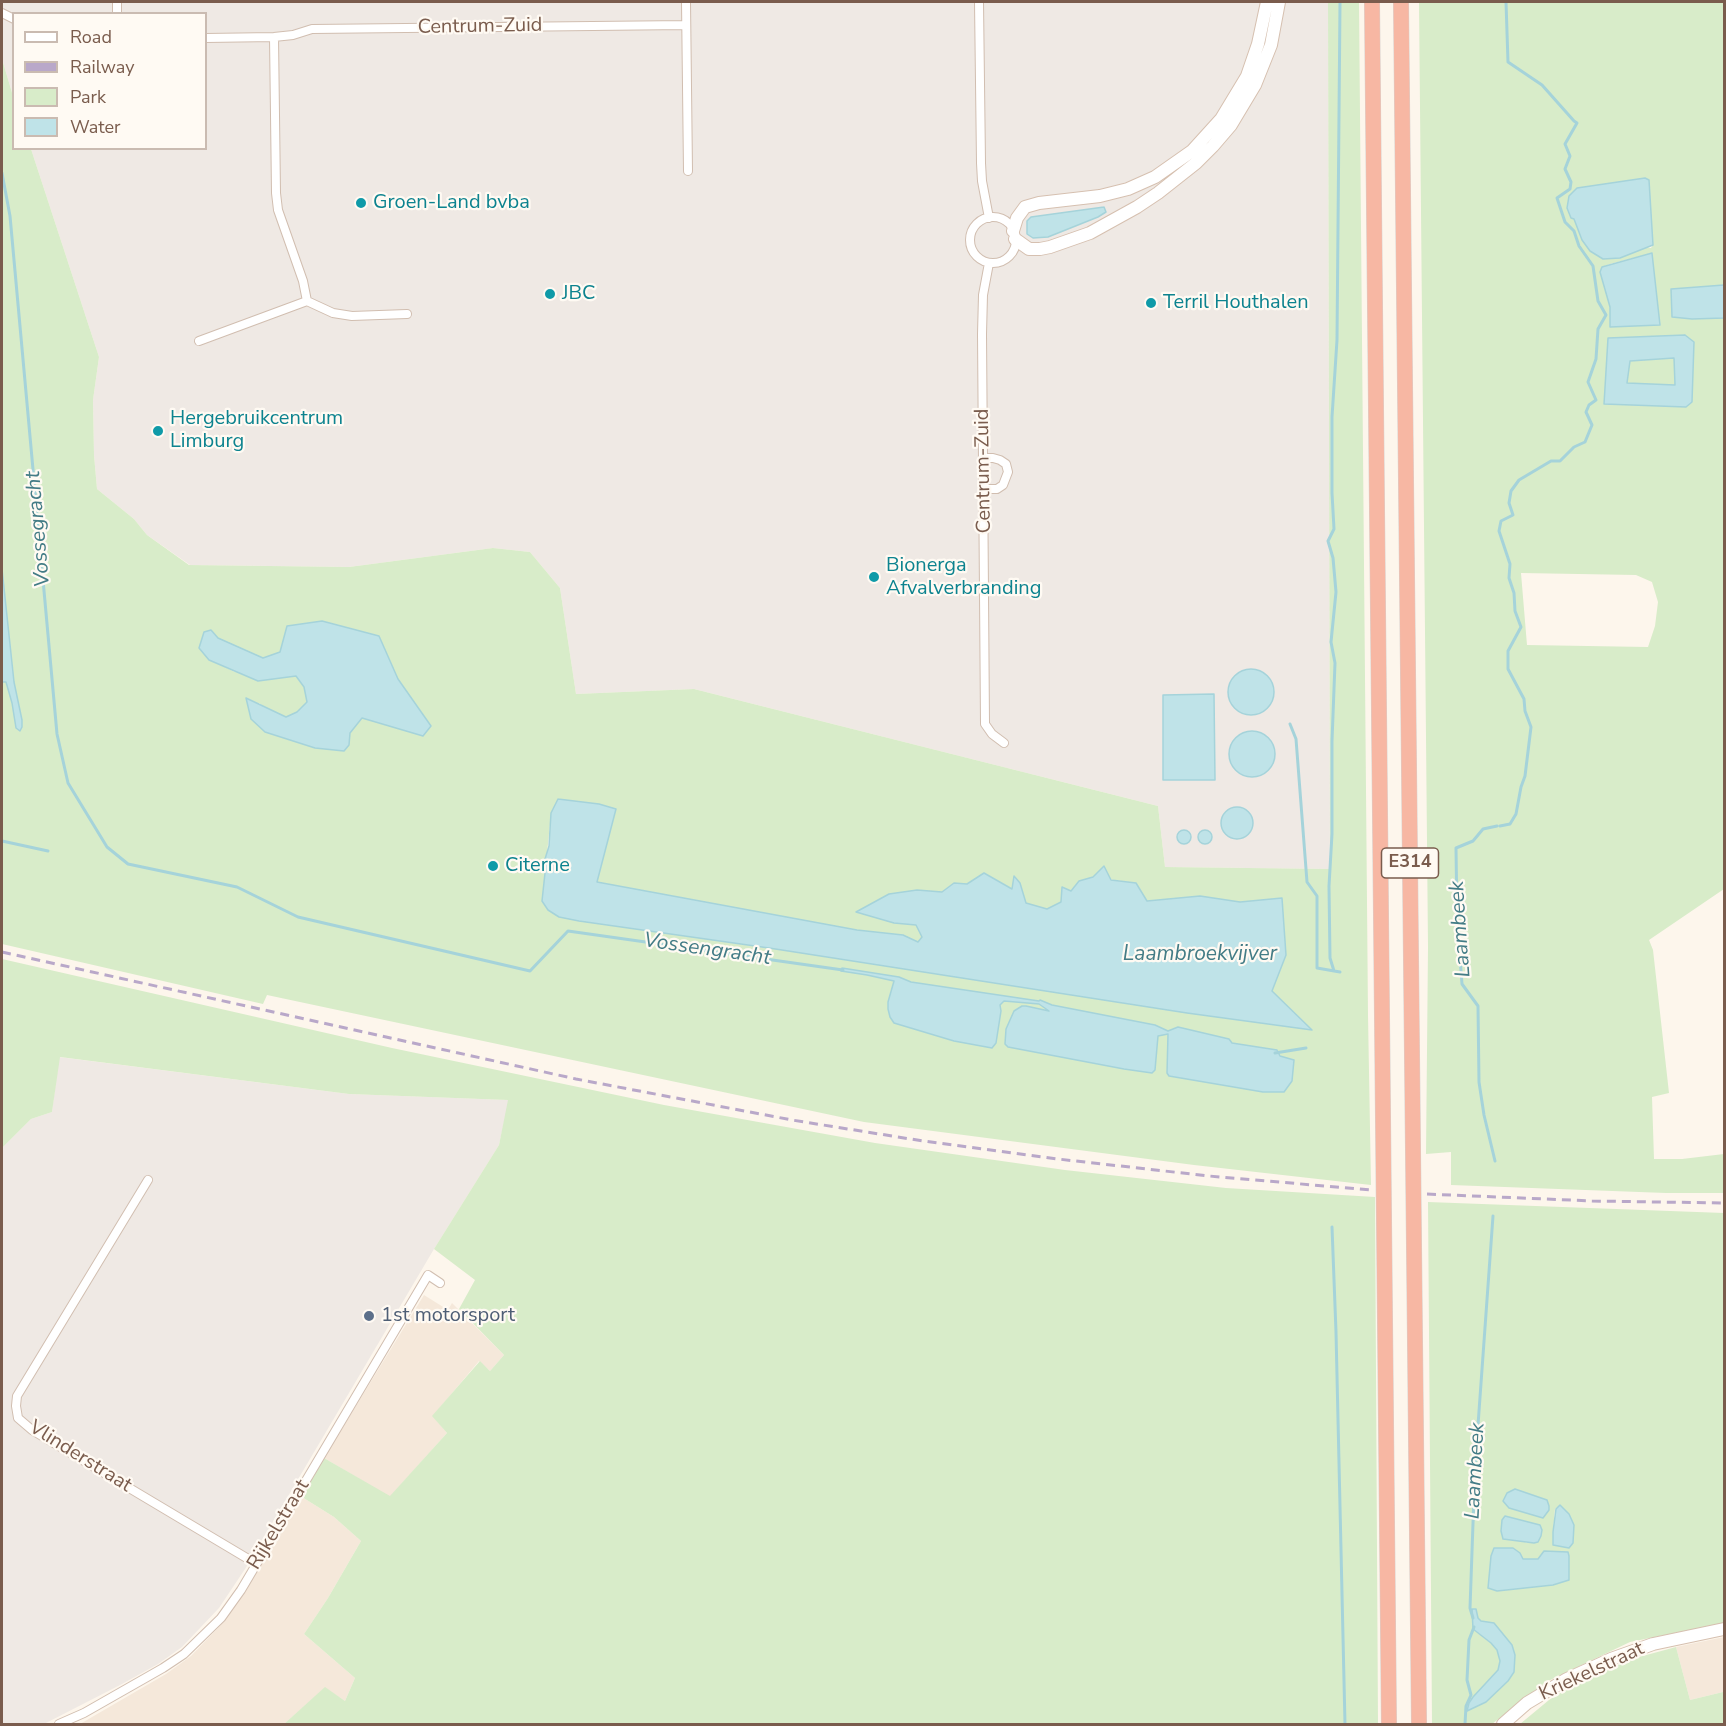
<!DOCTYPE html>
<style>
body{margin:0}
#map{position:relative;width:1726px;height:1726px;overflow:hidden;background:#fdf6ec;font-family:"Nunito Sans",sans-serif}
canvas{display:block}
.frame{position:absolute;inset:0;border:3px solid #7a5c4d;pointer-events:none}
.legend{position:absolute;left:12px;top:12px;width:195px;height:138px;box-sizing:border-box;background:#fffaf3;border:2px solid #cabbb1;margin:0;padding:8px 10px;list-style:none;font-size:18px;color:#7a5c4d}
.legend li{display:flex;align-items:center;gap:12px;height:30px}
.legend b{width:30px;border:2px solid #cabbb1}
</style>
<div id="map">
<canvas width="1726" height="1726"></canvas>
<div class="frame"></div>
<ul class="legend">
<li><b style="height:8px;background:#fff"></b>Road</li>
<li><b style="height:8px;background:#b9a8c9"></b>Railway</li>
<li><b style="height:16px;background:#d8ecc9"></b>Park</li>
<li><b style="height:16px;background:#bfe3e8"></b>Water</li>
</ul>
</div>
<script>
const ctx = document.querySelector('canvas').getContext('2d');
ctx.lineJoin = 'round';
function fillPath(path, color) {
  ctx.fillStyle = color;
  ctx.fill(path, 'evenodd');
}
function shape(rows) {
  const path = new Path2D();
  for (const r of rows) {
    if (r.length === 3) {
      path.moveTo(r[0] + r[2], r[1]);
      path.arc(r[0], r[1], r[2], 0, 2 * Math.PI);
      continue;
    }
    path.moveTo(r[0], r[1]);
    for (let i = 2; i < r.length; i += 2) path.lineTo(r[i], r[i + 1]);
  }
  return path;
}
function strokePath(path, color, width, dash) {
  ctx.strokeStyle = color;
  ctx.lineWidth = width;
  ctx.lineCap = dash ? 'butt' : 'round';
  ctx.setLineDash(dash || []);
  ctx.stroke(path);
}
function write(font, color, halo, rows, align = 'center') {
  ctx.font = font + ' "Nunito Sans",sans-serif';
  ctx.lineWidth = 4.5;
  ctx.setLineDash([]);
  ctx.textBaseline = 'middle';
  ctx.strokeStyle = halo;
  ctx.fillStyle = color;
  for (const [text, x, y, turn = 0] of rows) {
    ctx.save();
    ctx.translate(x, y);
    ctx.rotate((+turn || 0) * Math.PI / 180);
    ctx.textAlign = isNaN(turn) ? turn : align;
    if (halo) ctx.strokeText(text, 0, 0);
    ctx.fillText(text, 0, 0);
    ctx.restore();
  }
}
const residential = shape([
 [424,1295,448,1310,452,1303,504,1355,490,1371,479,1361,433,1416,447,1433,390,1497,324,1458],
 [302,1497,334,1517,361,1541,328,1598,304,1634,355,1678,345,1701,325,1688,284,1724,80,1724,166,1674,191,1656,219,1627,239,1600],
 [1724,1637,1724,1698,1723,1692,1690,1700,1676,1647]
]);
const industrial = shape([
 [2,2,1328,2,1330,869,1165,867,1158,806,694,689,576,694,560,588,530,552,493,548,349,567,190,565,147,535,134,519,97,489,94,455,93,400,99,357,31,149,206,148,206,14,14,14,13,96,2,59],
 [59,1057,349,1094,509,1100,499,1145,434,1249,245,1569,219,1608,182,1647,158,1664,122,1684,44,1724,2,1724,2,1148,31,1119,52,1112]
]);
const green = shape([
 [1328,2,1359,2,1368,1015,1371,1185,1194,1165,864,1122,267,995,263,1004,2,944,2,59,13,96,14,148,31,149,99,357,93,400,94,455,97,489,134,519,147,535,189,565,349,567,493,548,530,552,560,588,576,694,694,689,1158,806,1165,867,1330,869],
 [322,621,379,636,398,679,431,726,423,736,362,718,350,733,349,745,251,719,259,703,268,710,286,717,297,712,307,702,304,687,296,676,235,672,223,666,199,648,204,633,211,630,218,638,263,658,280,652,288,626],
 [559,799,616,809,597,882,857,930,903,935,918,942,922,937,916,925,894,923,856,912,917,890,942,892,954,883,1012,889,1014,877,1020,883,1026,903,1047,909,1061,902,1079,881,1093,877,1136,883,1147,901,1200,896,1240,902,1282,898,1286,955,1272,991,1312,1030,1187,1013,769,948,579,921,559,917,545,873,551,814],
 [1419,2,1724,2,1724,285,1671,290,1672,317,1692,319,1724,318,1724,889,1649,940,1653,950,1669,1093,1652,1097,1654,1159,1682,1159,1724,1154,1724,1193,1666,1193,1451,1185,1451,1152,1426,1154,1428,947],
 [1645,178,1649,180,1653,245,1651,248,1582,240,1574,219,1567,208,1577,188],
 [1652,253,1610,326,1610,307,1602,267,1610,264],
 [1609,338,1694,342,1686,407,1604,404],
 [1521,573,1636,575,1652,582,1658,602,1655,626,1648,647,1527,645],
 [1674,358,1675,385,1627,383,1630,361],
 [2,959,392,1048,664,1105,875,1143,1065,1170,1226,1188,1375,1197,1378,1724,284,1724,325,1687,345,1701,355,1678,304,1634,328,1598,361,1541,334,1517,302,1497,324,1458,390,1496,447,1433,432,1416,480,1361,490,1371,504,1355,459,1309,475,1280,434,1249,499,1145,508,1100,349,1094,60,1057,52,1112,31,1119,2,1148],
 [1428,1202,1724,1213,1724,1623,1630,1642,1546,1682,1492,1724,1432,1724],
 [1559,1506,1569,1514,1553,1532,1555,1509],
 [1502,1520,1542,1530,1541,1536,1538,1541,1527,1543,1521,1540,1503,1539,1501,1531],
 [1523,1559,1538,1559,1569,1580,1553,1585,1497,1591],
 [1478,1614,1478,1618,1515,1655,1514,1672,1508,1681,1486,1702,1467,1711,1498,1670,1500,1661,1497,1650,1491,1643,1473,1629],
 [1676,1647,1690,1700,1723,1692,1724,1724,1520,1724,1549,1700,1586,1677,1639,1657]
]);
const water = shape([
 [1645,178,1649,180,1653,245,1620,258,1603,259,1590,251,1582,240,1574,219,1571,218,1567,208,1569,196,1577,188,1645,178],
 [1104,207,1106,212,1098,217,1048,237,1033,238,1027,234,1027,221,1031,217,1104,207],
 [1652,253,1660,325,1610,327,1610,307,1600,272,1602,267,1652,253],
 [1724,285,1724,318,1692,319,1672,317,1671,289,1724,285],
 [1685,335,1694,342,1692,402,1686,407,1604,404,1608,338,1685,335],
 [1674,358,1675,385,1627,383,1630,361,1674,358],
 [2,569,14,682,22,720,22,727,20,731,16,728,12,703,6,682,2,682,2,569],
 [322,621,379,636,398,679,431,726,423,736,362,718,350,733,349,745,344,751,315,748,265,732,251,719,246,698,286,717,297,712,307,702,304,687,296,676,258,681,209,660,199,648,204,632,211,630,218,638,263,658,280,652,287,626,322,621],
 [1251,692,23],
 [1214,694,1215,780,1163,780,1163,695,1214,694],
 [1252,754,23],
 [558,799,599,804,616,809,597,882,857,930,903,935,918,942,922,937,916,925,894,923,856,912,889,894,917,890,942,892,954,883,967,884,984,873,1012,889,1014,876,1020,883,1026,903,1047,909,1061,902,1062,887,1071,891,1079,881,1093,877,1104,866,1111,880,1136,883,1147,901,1200,896,1240,902,1282,898,1286,955,1272,991,1312,1030,1187,1013,769,948,579,921,559,917,548,910,542,901,545,873,545,859,549,846,551,813,558,799],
 [1237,823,16],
 [1184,837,7],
 [1205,837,7],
 [842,968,899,977,911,982,1039,1001,1040,1000,1052,1005,1155,1025,1168,1031,1178,1027,1229,1039,1232,1043,1277,1050,1280,1056,1294,1060,1292,1081,1284,1092,1263,1092,1169,1076,1167,1073,1168,1034,1158,1036,1155,1070,1152,1073,1124,1069,1008,1047,1005,1044,1006,1029,1014,1011,1022,1006,1026,1006,1049,1011,1039,1004,1004,1001,1000,1005,1001,1011,996,1043,992,1048,954,1041,894,1023,890,1017,888,1009,888,1002,894,981,867,975,841,971,842,968],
 [1515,1489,1547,1500,1549,1506,1549,1510,1543,1518,1509,1508,1503,1501,1507,1493,1515,1489],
 [1560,1505,1569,1514,1574,1525,1573,1543,1569,1548,1553,1545,1553,1532,1556,1509,1560,1505],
 [1505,1516,1540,1525,1542,1530,1541,1536,1538,1542,1534,1543,1503,1539,1501,1531,1502,1520,1505,1516],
 [1494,1548,1513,1548,1520,1553,1523,1559,1538,1559,1544,1551,1568,1552,1569,1556,1569,1580,1553,1585,1497,1591,1488,1588,1491,1556,1494,1548],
 [1472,1609,1476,1609,1478,1618,1481,1621,1494,1623,1512,1645,1515,1655,1514,1672,1508,1681,1486,1702,1467,1711,1469,1703,1473,1697,1498,1670,1500,1661,1497,1650,1491,1643,1473,1629,1472,1609]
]);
const stream = shape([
 [2,173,10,216,57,734,68,783,107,847,128,864,237,887,298,917,530,971,568,931,843,970],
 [1290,724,1296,739,1307,882,1317,896,1317,968,1340,972],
 [1500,826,1510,824,1516,814,1521,787,1525,776,1531,727,1525,711,1524,699,1508,669,1508,651,1521,627,1515,611,1514,593,1509,578,1510,564,1499,531,1501,521,1513,515,1509,503,1511,491,1519,480,1551,461,1560,461,1574,447,1585,442,1592,425,1586,412,1589,405,1596,400,1588,382,1596,359,1598,329,1606,315,1598,301,1593,266,1579,246,1574,231,1565,222,1557,198,1570,189,1571,182,1565,169,1570,156,1565,144,1577,123,1574,121,1542,85,1508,62,1506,2],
 [2,841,48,851],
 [1334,971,1330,958,1329,886,1332,834,1332,741,1335,663,1331,642,1336,592,1333,558,1328,541,1334,529,1332,493,1332,417,1337,340,1340,2],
 [1275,1053,1306,1048],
 [1495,1161,1484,1115,1479,1082,1478,1006,1462,984,1457,918,1456,848,1473,841,1483,829,1497,826],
 [1332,1227,1336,1332,1345,1724],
 [1473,1618,1470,1608,1475,1467,1493,1216],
 [1465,1724,1466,1706,1471,1695,1467,1680,1469,1640,1474,1627]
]);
const street = shape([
 [117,2,117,14],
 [686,2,688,171],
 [979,2,981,163,982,181,989,218],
 [2,13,14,19],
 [274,37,276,193,278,210,303,281,307,301,333,313,352,316,407,314],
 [206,38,274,37,293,35,312,29,686,25],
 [993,240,23],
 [989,263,983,295,982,334,985,724,992,734,1004,743],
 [199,341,307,301],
 [984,458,993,458,1000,460,1006,464,1008,472,1003,485,997,489,984,489],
 [148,1180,17,1396,16,1406,18,1418,32,1430,255,1563],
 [59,1724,84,1713,163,1668,184,1654,221,1618,241,1590,428,1275,440,1283]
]);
const secondary = shape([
 [1013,231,1017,218,1025,207,1039,203,1100,196,1128,189,1155,177,1192,151,1221,119,1247,76,1258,44,1267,2],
 [1015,239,1029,249,1040,249,1050,247,1090,233,1137,207,1158,193,1196,163,1213,146,1231,125,1255,85,1271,45,1279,2],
 [1503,1724,1527,1703,1567,1679,1611,1659,1653,1644,1724,1629]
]);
const highway = shape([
 [1372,2,1389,1724],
 [1401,2,1419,1724]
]);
const rail = shape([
 [2,952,576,1079,792,1120,923,1141,1058,1159,1209,1176,1371,1190],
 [1427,1194,1592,1201,1724,1203]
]);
const markers = [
 [361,203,6,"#0f9aa8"],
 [550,294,6,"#0f9aa8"],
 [1151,303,6,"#0f9aa8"],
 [158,431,6,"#0f9aa8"],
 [874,577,6,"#0f9aa8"],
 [493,866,6,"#0f9aa8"],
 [369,1316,6,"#5c6f8a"]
];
const shields = [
 [1410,863,57]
];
const shieldNames = [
 ["E314",1410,863]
];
const streetNames = [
 ["Centrum-Zuid",480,27,-1],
 ["Centrum-Zuid",984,471,-91],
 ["Vlinderstraat",80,1457,32],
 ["Rijkelstraat",279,1525,-59],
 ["Kriekelstraat",1592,1672,-25]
];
const cultureNames = [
 ["Groen-Land bvba",373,203],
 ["JBC",562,294],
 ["Terril Houthalen",1163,303],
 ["Hergebruikcentrum",170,419],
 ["Limburg",170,442],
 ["Bionerga",886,566],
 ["Afvalverbranding",886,589],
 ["Citerne",505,866]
];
const serviceNames = [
 ["1st motorsport",381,1316]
];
const waterNames = [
 ["Vossegracht",39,529,-95],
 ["Laambeek",1461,929,-94],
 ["Vossengracht",707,950,8],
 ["Laambroekvijver",1200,955],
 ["Laambeek",1476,1471,-87]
];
fillPath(residential, '#f5e8da');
fillPath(industrial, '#efe9e4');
fillPath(green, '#d8ecc9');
fillPath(water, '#bfe3e8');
strokePath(water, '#a5d3da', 1.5);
strokePath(stream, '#a5d3da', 3);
strokePath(street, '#d1beb0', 10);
strokePath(secondary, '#d6c0b0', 14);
strokePath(highway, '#dad1cd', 16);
strokePath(street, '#fff', 8);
strokePath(secondary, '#fff', 12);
strokePath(highway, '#f7b7a3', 15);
strokePath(rail, '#b9a8c9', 3, [9, 6]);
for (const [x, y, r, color] of markers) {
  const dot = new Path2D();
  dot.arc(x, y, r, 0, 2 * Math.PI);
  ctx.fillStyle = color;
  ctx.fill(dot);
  strokePath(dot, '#fffaf3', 2);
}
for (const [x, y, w] of shields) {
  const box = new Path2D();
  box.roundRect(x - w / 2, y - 15, w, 30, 4.5);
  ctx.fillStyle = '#fffaf3';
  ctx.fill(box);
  strokePath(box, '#7a5c4d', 1.5);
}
write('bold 18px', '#7a5c4d', null, shieldNames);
write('20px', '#7a5c4d', '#fffaf3', streetNames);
write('20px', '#0d838f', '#fffaf3', cultureNames, 'left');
write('20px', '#4e5e75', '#fffaf3', serviceNames, 'left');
write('italic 21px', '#437c86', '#fffaf3', waterNames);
</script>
